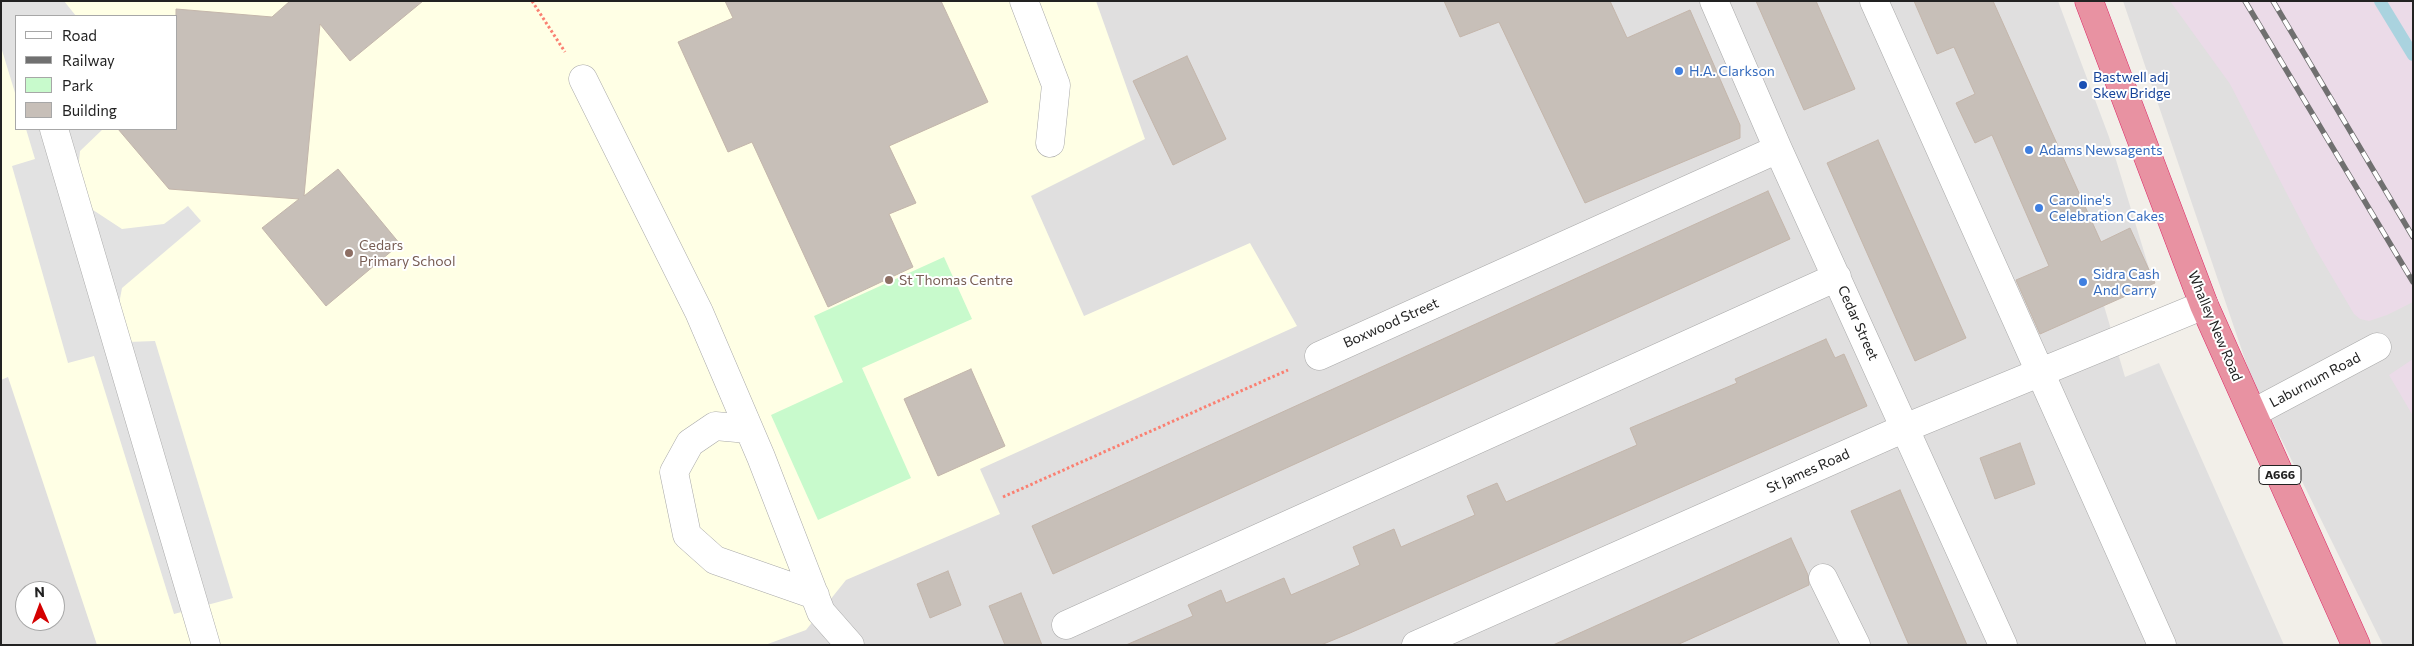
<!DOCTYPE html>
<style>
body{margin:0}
#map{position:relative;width:2414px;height:646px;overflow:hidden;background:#f2efe9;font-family:Commissioner,sans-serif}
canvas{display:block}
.frame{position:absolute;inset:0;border:2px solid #222;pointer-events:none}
.legend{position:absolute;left:15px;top:15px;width:162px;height:115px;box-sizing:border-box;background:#fff;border:1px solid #a7a7a7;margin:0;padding:6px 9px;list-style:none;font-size:15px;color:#222}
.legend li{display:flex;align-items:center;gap:10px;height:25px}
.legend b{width:25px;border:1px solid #a7a7a7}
.north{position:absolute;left:15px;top:581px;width:50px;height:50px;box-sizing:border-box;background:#fff;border:1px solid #a7a7a7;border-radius:50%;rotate:358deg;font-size:14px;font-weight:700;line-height:20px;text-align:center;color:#222}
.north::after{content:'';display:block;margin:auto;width:18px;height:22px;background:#d40000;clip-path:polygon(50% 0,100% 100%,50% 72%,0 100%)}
</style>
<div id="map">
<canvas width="2414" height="646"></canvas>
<div class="frame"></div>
<ul class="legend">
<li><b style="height:6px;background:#fff"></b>Road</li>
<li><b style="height:6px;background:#707070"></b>Railway</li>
<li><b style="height:14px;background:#c8facc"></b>Park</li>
<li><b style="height:14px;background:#c7bfb8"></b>Building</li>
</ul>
<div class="north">N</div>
</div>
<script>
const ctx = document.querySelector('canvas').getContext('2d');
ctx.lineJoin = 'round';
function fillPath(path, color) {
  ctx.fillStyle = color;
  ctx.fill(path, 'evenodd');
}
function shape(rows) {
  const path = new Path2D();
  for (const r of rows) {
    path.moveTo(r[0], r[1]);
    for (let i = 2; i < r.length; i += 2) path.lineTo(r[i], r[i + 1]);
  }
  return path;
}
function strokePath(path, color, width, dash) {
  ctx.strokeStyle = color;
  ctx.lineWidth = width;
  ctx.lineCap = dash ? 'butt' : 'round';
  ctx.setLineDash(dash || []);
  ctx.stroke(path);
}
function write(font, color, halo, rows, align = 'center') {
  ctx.font = font + ' Commissioner,sans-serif';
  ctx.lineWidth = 4;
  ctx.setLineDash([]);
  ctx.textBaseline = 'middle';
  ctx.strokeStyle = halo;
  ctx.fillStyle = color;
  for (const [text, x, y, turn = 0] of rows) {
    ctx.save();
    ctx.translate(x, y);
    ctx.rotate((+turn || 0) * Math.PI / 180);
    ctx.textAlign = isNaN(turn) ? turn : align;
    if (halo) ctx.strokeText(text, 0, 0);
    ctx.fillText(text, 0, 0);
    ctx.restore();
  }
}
const residential = shape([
 [1,1,2058,1,2109,137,2152,278,2102,299,2125,377,2159,363,2284,645,1,645],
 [16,16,176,16,176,129,16,129],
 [25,591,55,591,55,621,25,621],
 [2123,1,2413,1,2413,645,2383,645,2252,380]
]);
const industrial = shape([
 [2170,1,2413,1,2413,302,2387,315,2369,321,2360,319,2354,314,2315,248,2230,84],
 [2413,359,2413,416,2389,375]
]);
const education = shape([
 [1,1,1096,1,1145,139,1031,196,1084,316,1250,243,1297,326,980,469,1000,514,846,580,806,630,765,645,97,645,8,377,1,380],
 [16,16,176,16,176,129,16,129]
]);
const park = shape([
 [944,257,972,319,862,368,911,478,818,520,771,415,843,382,814,316]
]);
const parking = shape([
 [1,1,64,1,76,16,16,16,16,96,1,47],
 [26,129,103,129,80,151,77,180,93,210,122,229,164,224,188,206,201,221,122,288,116,320,128,342,155,341,233,598,174,614,94,356,68,363,12,166,35,159]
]);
const stream = shape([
 [2380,1,2413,55]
]);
const building = shape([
 [290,1,423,1,350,61,320,24,304,196,338,169,400,244,326,306,262,228,299,199,169,189,118,129,176,129,176,9,272,17,290,1],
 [725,1,941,1,988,102,889,146,916,203,889,214,913,267,828,307,752,142,728,152,678,42,733,18,725,1],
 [1444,1,1610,1,1627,38,1690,10,1740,125,1740,138,1585,203,1499,22,1460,37,1444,1],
 [1756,1,1816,1,1855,89,1804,110,1756,1],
 [1914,1,1993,1,2101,242,2130,228,2155,283,2040,334,2016,280,2049,266,1992,135,1975,143,1956,103,1975,94,1954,47,1937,54,1914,1],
 [1187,56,1226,139,1173,165,1133,81,1187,56],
 [1878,140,1966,338,1915,361,1827,163,1878,140],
 [1768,191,1790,239,1053,574,1032,526,1768,191],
 [1826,339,1835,358,1844,354,1867,406,1350,633,1321,645,1126,645,1193,616,1188,605,1221,590,1226,603,1284,578,1291,595,1326,580,1360,565,1353,547,1394,529,1401,547,1475,515,1467,496,1497,483,1506,502,1637,445,1630,428,1737,383,1735,379,1826,339],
 [971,369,1005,446,938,476,904,399,971,369],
 [2020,443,2035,484,1995,499,1980,458,2020,443],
 [1900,490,1967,645,1909,645,1851,511,1900,490],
 [1791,538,1808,575,1809,585,1783,597,1677,645,1553,645,1791,538],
 [948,571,961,605,930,618,917,584,948,571],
 [1021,593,1042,645,1005,645,989,606,1021,593]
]);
const path = shape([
 [532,1,565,52],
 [1003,497,1288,370]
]);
const minor = shape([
 [1024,1,1056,85,1050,143],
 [1714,1,1778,149,2003,645],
 [1874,1,2162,645],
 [583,79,699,312,761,457,821,612,850,645],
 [54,129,206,645],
 [1319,356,1778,149],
 [2253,413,2377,347],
 [748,429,715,426,690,443,674,472,687,535,715,560,815,595],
 [1823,578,1856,645],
 [1066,625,1837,277],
 [1416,645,1905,428,2204,305]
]);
const highway = shape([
 [2089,1,2204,305,2356,645]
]);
const rail = shape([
 [2245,1,2413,282],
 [2273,1,2413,237]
]);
const markers = [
 [1679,71,5,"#3f7fe0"],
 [2083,85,5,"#1a4fb4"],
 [2029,150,5,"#3f7fe0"],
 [2039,208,5,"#3f7fe0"],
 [349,253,5,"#8d6e63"],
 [889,280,5,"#8d6e63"],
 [2083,282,5,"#3f7fe0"]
];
const shields = [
 [2280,475,42]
];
const shieldNames = [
 ["A666",2280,475]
];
const shopNames = [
 ["H.A. Clarkson",1689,71],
 ["Adams Newsagents",2039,150],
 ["Caroline's",2049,200],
 ["Celebration Cakes",2049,216],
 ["Sidra Cash",2093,274],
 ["And Carry",2093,290]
];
const transitNames = [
 ["Bastwell adj",2093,77],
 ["Skew Bridge",2093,93]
];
const educationNames = [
 ["Cedars",359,245],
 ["Primary School",359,261],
 ["St Thomas Centre",899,280]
];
const streetNames = [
 ["Boxwood Street",1391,323,-24],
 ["Cedar Street",1858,323,66],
 ["Whalley New Road",2215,326,67],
 ["Laburnum Road",2315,380,-28],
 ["St James Road",1808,471,-24]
];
fillPath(residential, '#e0dfdf');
fillPath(industrial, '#ebdbe8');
fillPath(education, '#ffffe5');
fillPath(park, '#c8facc');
fillPath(parking, '#e2e2e2');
strokePath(stream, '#aad3df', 12);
fillPath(building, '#c7bfb8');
strokePath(building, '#c4b6ab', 1);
strokePath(minor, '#a9a9a9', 29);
strokePath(highway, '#dc2a67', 29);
strokePath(path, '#fa8072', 3, [2.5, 2.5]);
strokePath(minor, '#fff', 28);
strokePath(highway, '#e892a2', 28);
strokePath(rail, '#707070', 5.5);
strokePath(rail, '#fff', 4, [11]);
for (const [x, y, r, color] of markers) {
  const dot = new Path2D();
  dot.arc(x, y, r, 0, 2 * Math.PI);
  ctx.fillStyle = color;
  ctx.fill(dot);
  strokePath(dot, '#fff', 2);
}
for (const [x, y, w] of shields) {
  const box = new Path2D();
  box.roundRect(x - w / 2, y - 9.5, w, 19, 4);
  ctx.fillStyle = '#fff';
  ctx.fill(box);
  strokePath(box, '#222', 1);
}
write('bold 12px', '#222', null, shieldNames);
write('14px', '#366cbe', '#fff', shopNames, 'left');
write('14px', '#164399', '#fff', transitNames, 'left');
write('14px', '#785e54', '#fff', educationNames, 'left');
write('14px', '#222', '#fff', streetNames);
</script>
